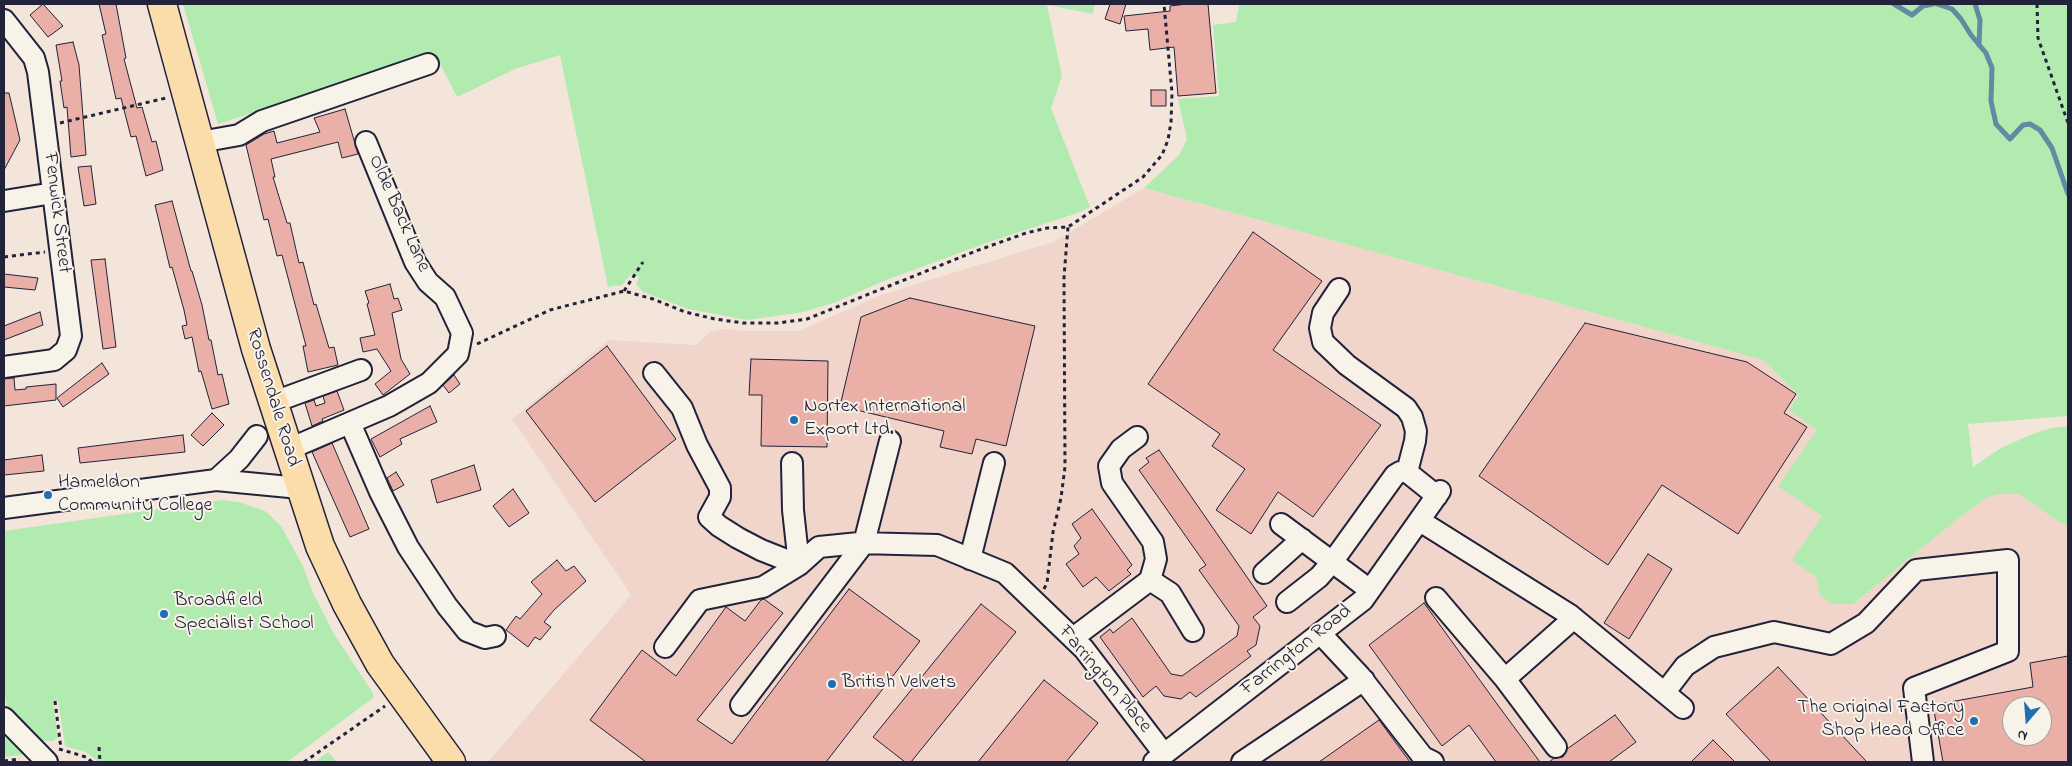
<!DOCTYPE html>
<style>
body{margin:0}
#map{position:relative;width:2072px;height:766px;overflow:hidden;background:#f4e5db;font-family:"Indie Flower",sans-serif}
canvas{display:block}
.frame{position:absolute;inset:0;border:5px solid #22223b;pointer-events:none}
.north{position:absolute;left:2002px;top:696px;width:50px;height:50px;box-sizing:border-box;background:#f7f3e8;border:1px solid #a29fa3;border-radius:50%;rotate:198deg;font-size:14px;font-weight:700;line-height:20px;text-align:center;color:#22223b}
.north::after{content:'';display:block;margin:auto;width:18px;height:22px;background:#1f6fb2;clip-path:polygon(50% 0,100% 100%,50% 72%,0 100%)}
</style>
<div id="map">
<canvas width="2072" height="766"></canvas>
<div class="frame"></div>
<div class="north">N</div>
</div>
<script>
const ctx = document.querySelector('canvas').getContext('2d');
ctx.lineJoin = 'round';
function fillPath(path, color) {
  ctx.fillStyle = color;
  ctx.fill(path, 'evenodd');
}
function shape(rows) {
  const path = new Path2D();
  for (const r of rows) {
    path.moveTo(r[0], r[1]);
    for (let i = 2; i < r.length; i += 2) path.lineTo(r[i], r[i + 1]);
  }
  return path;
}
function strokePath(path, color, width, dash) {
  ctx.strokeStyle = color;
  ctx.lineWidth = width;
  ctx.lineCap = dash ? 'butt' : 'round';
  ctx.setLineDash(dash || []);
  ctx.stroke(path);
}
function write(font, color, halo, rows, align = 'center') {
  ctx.font = font + ' "Indie Flower",sans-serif';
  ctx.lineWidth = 4;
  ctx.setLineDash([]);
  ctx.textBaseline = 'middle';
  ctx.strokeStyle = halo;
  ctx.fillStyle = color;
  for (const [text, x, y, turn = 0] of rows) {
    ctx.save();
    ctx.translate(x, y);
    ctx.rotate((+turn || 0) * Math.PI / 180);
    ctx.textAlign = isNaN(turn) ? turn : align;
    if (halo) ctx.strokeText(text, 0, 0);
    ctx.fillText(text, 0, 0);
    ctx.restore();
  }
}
const built = shape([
 [1144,188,1849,384,1822,516,1816,577,1820,595,1853,604,1959,518,1986,498,1998,494,2019,494,2059,522,2068,525,2068,762,488,762,631,595,512,419,608,340,696,345,710,332,722,329,751,331,798,331,881,295,1053,242],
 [2012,706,2042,706,2042,736,2012,736]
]);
const green = shape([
 [183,4,1095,4,1093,14,1047,5,1062,76,1051,108,1090,207,1078,213,992,241,886,280,836,302,804,312,747,320,688,309,643,292,636,284,639,277,631,274,622,285,608,287,560,55,515,69,457,97,435,54,218,124],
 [1239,4,2068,4,2068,416,1968,424,1973,467,2001,448,2030,435,2051,428,2068,426,2068,525,2059,522,2019,494,1998,494,1986,498,1959,518,1853,604,1832,604,1820,595,1816,577,1792,560,1822,516,1778,486,1817,430,1789,410,1799,395,1763,360,1144,188,1179,155,1187,139,1178,99,1219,96,1213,25,1236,22],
 [222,500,239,502,265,511,281,526,303,566,313,593,334,634,373,693,373,698,287,762,99,762,86,752,65,746,58,700,53,701,58,738,53,741,38,741,7,708,4,688,4,531],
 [7,729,29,754,4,757,4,732],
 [328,752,337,762,314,762]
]);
const stream = shape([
 [1894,4,1912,15,1923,6,1933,4],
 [1937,4,1952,9,1961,19,1971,35,1986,53,1992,68,1991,101,1996,124,2010,139,2023,125,2030,124,2040,130,2052,148,2068,194],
 [1975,4,1980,20,1979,45]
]);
const building = shape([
 [43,4,63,26,48,37,30,15,43,4],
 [99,4,116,4,126,58,124,59,137,108,142,107,152,142,156,141,163,170,146,176,136,136,131,137,121,98,116,99,102,35,106,34,99,4],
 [1110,4,1126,4,1120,24,1105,19,1110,4],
 [1187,4,1208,4,1216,93,1178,96,1174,47,1150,50,1148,29,1126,31,1124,16,1170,11,1170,6,1187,4],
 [73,42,79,65,86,155,71,157,67,107,64,108,60,81,62,81,56,45,73,42],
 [1151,90,1166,90,1166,106,1151,106,1151,90],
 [4,93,9,93,20,140,4,170,4,93],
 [345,109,358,154,342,158,338,142,271,159,275,177,273,177,287,223,290,223,299,263,303,262,314,305,316,304,329,348,334,347,338,365,308,372,303,346,306,346,282,255,277,256,268,219,264,220,246,145,264,134,274,131,277,143,320,132,314,118,345,109],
 [91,166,96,204,84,206,78,167,91,166],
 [172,201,191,271,192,271,202,305,209,340,211,340,218,375,222,374,229,404,212,409,201,371,199,372,192,337,185,339,182,326,187,325,184,310,172,267,170,268,155,205,172,201],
 [1253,232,1322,281,1273,350,1381,425,1313,517,1278,492,1251,534,1216,510,1245,469,1212,446,1220,434,1148,384,1253,232],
 [105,259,116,347,103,349,91,260,105,259],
 [4,274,38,278,35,290,4,287,4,274],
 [390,284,394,299,398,298,402,310,392,313,401,359,410,374,383,395,375,384,391,371,377,349,363,352,360,338,375,335,367,304,369,303,365,291,390,284],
 [910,298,1035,326,1006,446,976,439,972,454,940,447,944,431,840,406,861,317,910,298],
 [40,312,43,325,4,340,4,326,40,312],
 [1585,323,1747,362,1796,394,1784,413,1807,427,1738,534,1662,485,1608,565,1479,476,1585,323],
 [607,346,676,439,595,502,526,411,607,346],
 [751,359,828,361,827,447,761,446,762,395,749,395,751,359],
 [102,363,109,374,63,407,57,398,102,363],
 [454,375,460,384,449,393,443,385,454,375],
 [14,378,15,390,26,389,26,387,56,384,56,400,4,406,4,379,14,378],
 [337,391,344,410,322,419,323,421,312,426,305,403,314,400,316,406,325,403,323,396,337,391],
 [430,406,437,422,400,439,402,444,380,457,371,439,430,406],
 [212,413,224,425,203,446,191,435,212,413],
 [183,435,185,452,80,463,78,448,183,435],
 [332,443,369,529,350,537,312,452,332,443],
 [1159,450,1267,606,1253,617,1260,626,1256,645,1247,651,1251,656,1196,697,1190,692,1181,699,1164,696,1156,686,1143,697,1100,637,1110,629,1113,633,1132,618,1171,674,1182,676,1237,636,1239,626,1199,570,1206,565,1139,470,1149,462,1146,458,1159,450],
 [42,455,44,471,4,475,4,460,42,455],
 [474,465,481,490,437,503,431,480,474,465],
 [396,472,404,485,393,491,387,478,396,472],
 [513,489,529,513,509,527,493,506,513,489],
 [1092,509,1132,565,1127,570,1131,574,1109,591,1096,577,1083,587,1066,564,1079,554,1074,546,1081,538,1072,524,1092,509],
 [1648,554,1672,569,1629,639,1604,623,1648,554],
 [557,560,566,571,574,566,586,581,554,610,544,622,551,627,540,640,535,637,528,647,506,630,516,616,520,619,542,594,531,582,557,560],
 [849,589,920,641,826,762,646,762,590,720,642,650,676,676,726,607,745,621,761,600,764,599,783,613,697,720,732,744,849,589],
 [1424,603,1500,708,1540,762,1496,762,1469,725,1442,746,1369,645,1424,603],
 [981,604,1016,632,911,762,905,762,873,737,981,604],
 [2068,656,2068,762,1943,762,1933,705,2033,687,2030,663,2068,656],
 [2012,706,2042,706,2042,736,2012,736,2012,706],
 [1778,667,1867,762,1771,762,1726,714,1778,667],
 [1044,680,1098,723,1066,762,978,762,1044,680],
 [1615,715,1636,742,1609,762,1549,762,1554,758,1563,757,1567,749,1615,715],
 [1379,720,1410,762,1319,762,1379,720],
 [1713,740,1735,762,1691,762,1713,740]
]);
const path = shape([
 [2037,4,2038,38,2068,123],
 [60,123,166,98],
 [4,257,45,252],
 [624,291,643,262],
 [477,344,550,310,624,291,653,299,685,312,715,319,743,323,778,323,807,319,976,251,1026,233,1047,228,1068,227,1143,177,1162,155,1168,140,1171,122,1172,93,1164,4],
 [1044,589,1047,583,1053,532,1061,498,1065,467,1064,277,1068,227],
 [55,701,61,749],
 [99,747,100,762],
 [59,749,86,757,92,762],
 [4,761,20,759],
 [304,762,385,706]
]);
const minor = shape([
 [4,20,34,58,38,72,71,336,66,350,54,360,4,367],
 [200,142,239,135,262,121,428,64],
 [4,201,53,193],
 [1339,289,1323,313,1320,328,1323,342,1347,365,1406,408,1412,417,1416,431,1415,441,1407,472],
 [654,373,682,408,697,445,720,488,720,497,709,517,719,526,738,538,761,550,799,565],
 [274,402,361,370],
 [350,423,380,492,408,547,447,606,467,631,485,638,495,636],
 [289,449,389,406,429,383,458,354,462,333,445,297,428,282,415,262,366,142],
 [792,463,793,510,799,565],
 [216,480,239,459,257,436],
 [4,508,216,480,300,488],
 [1420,521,1570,615,1683,708],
 [1281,524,1370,590],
 [970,559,994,463],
 [1264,573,1302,539],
 [1150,580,1170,593,1193,631],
 [1436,598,1505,679],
 [1287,602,1319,577,1333,561,1395,475,1400,472,1407,472,1437,496],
 [1320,633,1360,676,1423,757,1433,762],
 [1073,638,1150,580,1156,559,1153,542,1112,483,1109,466,1121,449,1137,437],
 [665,647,700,600,763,587,799,565,819,547,859,543,937,545,1005,573,1084,649,1164,754],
 [1665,692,1685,666,1714,647,1774,632,1831,644,1866,623,1916,570,2008,560,2008,651,1914,688,1923,762],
 [741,705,864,543,890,441],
 [4,718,47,762],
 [1556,747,1505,679,1574,618],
 [1154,762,1363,600,1440,491],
 [1242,762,1364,680]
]);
const highway = shape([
 [162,4,256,349,320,546,347,604,380,664,451,762]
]);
const markers = [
 [794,420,5,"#1f6fb2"],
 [48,495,5,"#1f6fb2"],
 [164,614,5,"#1f6fb2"],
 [832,684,5,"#1f6fb2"],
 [1974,721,5,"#1f6fb2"]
];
const streetNames = [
 ["Fenwick Street",56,213,83],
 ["Olde Back Lane",398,214,66],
 ["Rossendale Road",272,398,73],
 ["Farrington Road",1297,651,-38],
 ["Farrington Place",1104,680,50]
];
const poiNames = [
 ["Nortex International",804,408],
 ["Export Ltd.",804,431],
 ["Hameldon",58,484],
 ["Community College",58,507],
 ["Broadfield",174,602],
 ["Specialist School",174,625],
 ["British Velvets",842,684],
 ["The Original Factory",1964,709,"right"],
 ["Shop Head Office",1964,732,"right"]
];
fillPath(built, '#f1d5cb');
fillPath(green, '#b2ebaf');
strokePath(stream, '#5f8ca3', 5);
fillPath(building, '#eaafa7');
strokePath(building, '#22223b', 1);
strokePath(minor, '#22223b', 24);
strokePath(highway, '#22223b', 31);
strokePath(path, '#22223b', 3, [4, 4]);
strokePath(minor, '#f7f3e8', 20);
strokePath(highway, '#faddab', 28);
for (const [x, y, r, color] of markers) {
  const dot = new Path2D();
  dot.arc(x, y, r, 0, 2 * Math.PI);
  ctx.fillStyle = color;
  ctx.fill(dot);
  strokePath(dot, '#f7f3e8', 2);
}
write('20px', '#22223b', '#f7f3e8', streetNames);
write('20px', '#22223b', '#f7f3e8', poiNames, 'left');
</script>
